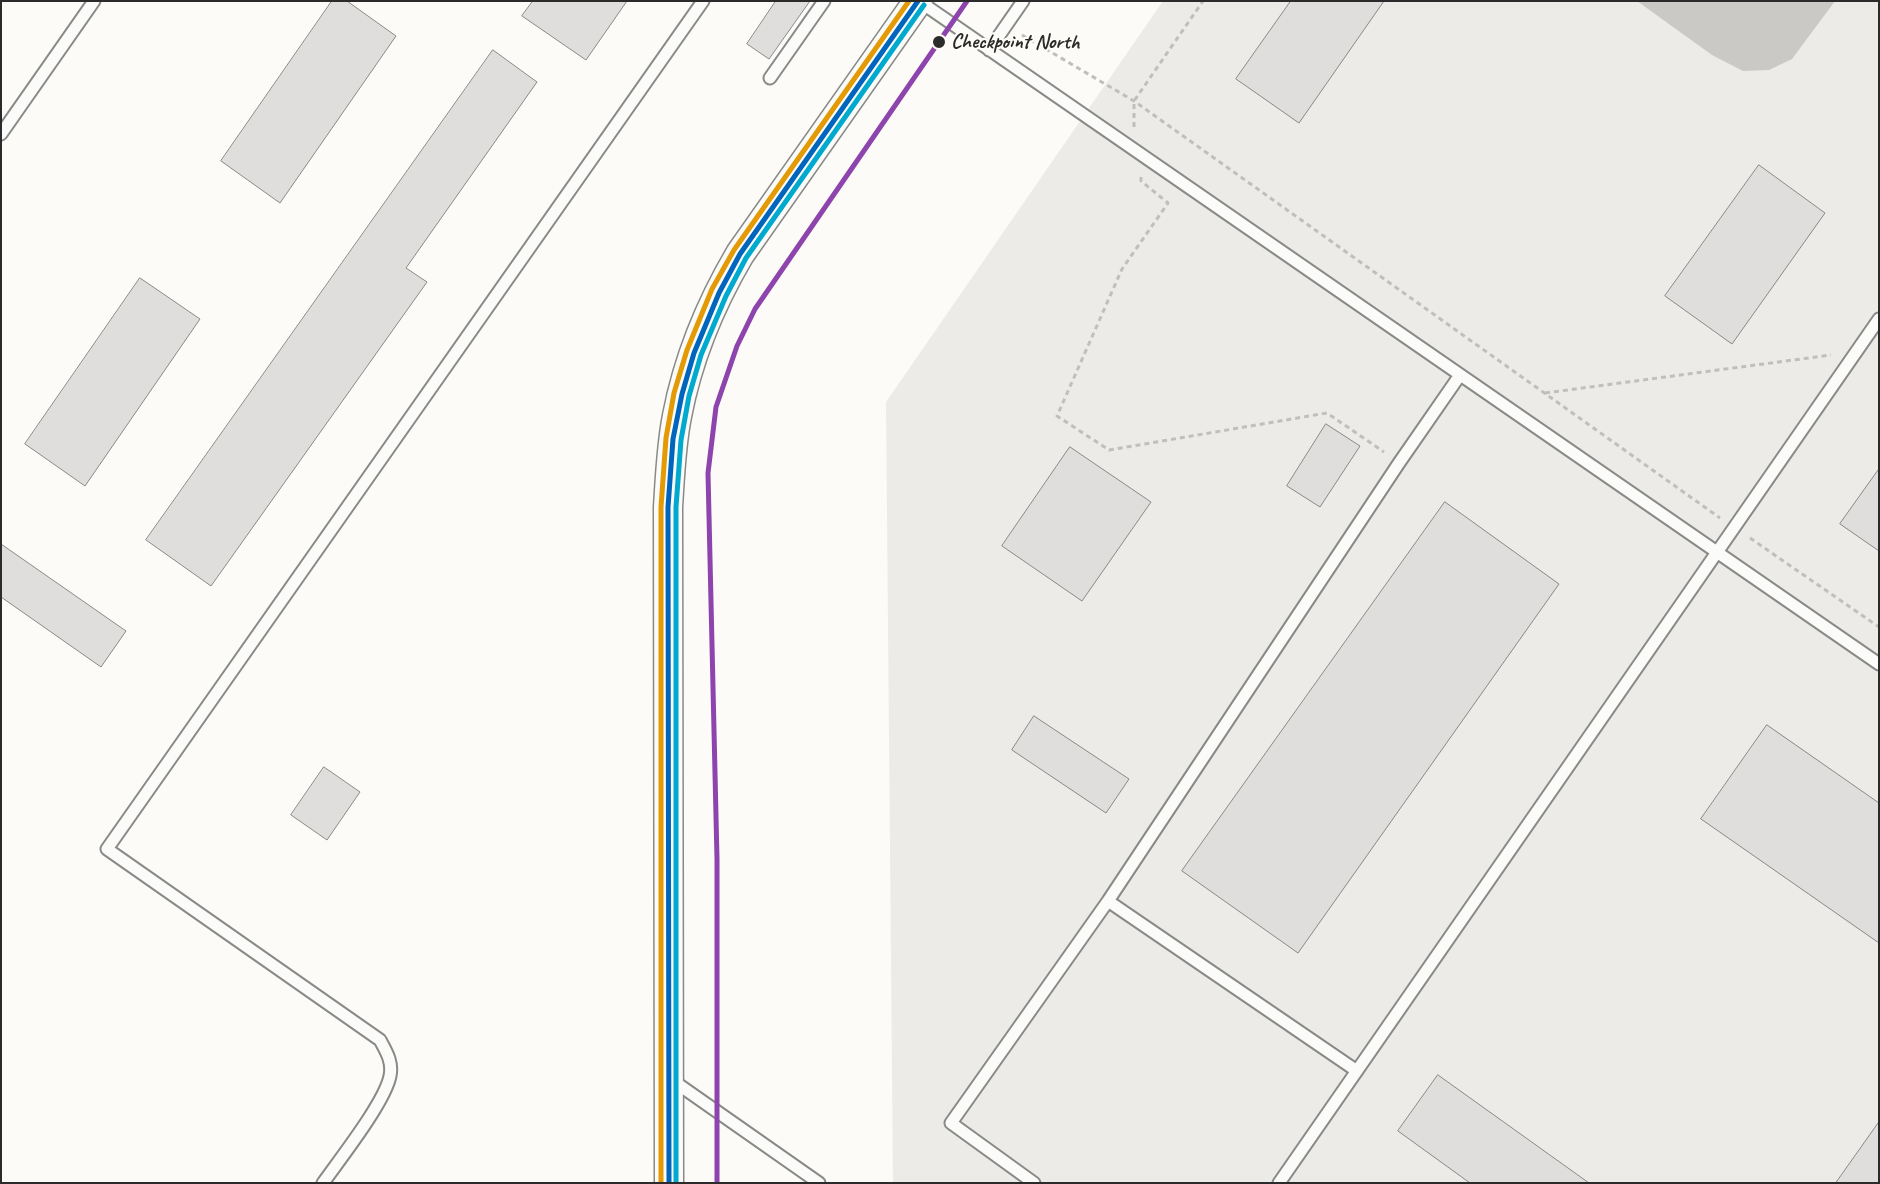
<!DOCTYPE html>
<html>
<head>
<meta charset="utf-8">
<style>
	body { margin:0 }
	#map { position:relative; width:1880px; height:1184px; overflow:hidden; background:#fcfbf8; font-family:Caveat,sans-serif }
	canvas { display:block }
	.frame { position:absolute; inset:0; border:2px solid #2b2b2b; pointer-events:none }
</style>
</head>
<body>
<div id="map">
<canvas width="1880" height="1184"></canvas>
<div class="frame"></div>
</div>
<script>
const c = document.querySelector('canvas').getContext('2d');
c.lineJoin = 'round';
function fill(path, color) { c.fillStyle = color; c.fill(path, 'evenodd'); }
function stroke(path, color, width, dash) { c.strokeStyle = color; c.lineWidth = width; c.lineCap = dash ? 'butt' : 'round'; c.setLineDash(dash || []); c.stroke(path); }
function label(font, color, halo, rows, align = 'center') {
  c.font = font + ' Caveat,sans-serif'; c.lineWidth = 4.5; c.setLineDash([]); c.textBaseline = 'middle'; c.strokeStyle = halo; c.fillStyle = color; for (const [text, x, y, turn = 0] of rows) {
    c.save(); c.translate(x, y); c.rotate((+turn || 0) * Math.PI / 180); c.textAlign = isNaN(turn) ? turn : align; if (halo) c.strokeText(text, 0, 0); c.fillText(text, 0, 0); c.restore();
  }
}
const built = new Path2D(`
	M1163,1H1879V1183H893L886,402Z`);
const water = new Path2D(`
	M1637,1H1835L1792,59L1769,70L1743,71L1712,55Z`);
const building = new Path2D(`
	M332,1H347L396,36L280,203L221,161Z
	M533,1H627L586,60L522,16Z
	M776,1H810L769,59L747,44Z
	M1291,1H1384L1299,123L1236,79Z
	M493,50L537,82L406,268L427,282L211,586L146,540Z
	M1759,165L1825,213L1732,344L1665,296Z
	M140,278L200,319L85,486L25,444Z
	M1326,424L1360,446L1320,507L1287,486Z
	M1070,447L1151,502L1082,601L1002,546Z
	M1879,469V551L1840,524Z
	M1445,502L1559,584L1298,953L1182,871Z
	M1,544L126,631L101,667L1,597Z
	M1034,716L1129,779L1106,813L1012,750Z
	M1767,725L1879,803V943L1701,819Z
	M324,767L360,792L327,840L291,815Z
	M1438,1075L1589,1183H1470L1398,1131Z
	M1879,1122V1183H1836Z`);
const path = new Path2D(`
	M1022,35L1134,101L1720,518
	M1134,127V101L1203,1
	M1141,177V181L1168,203L1122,269L1057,416L1109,450L1327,413L1384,452
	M1545,393L1831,355
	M1750,538L1879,627`);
const service = new Path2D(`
	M919,1L1879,664
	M989,50L1023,1
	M770,78L824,1
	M1,134L94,1
	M1108,901L1357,1071
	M672,1080L819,1183
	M323,1183C340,1159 385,1102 390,1076C393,1062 386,1051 380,1040L107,849L703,1
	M1034,1183L951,1123L1108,901L1399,463L1460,375
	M1279,1183L1879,319`);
const tertiary = new Path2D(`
	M669,1183L668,507C670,477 671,446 677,416C688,358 710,305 740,254L918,1`);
const bus1 = new Path2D(`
	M669,1183L668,507L673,439L682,394L694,353L719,293L740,254L918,1`);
const bus2 = new Path2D(`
	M676,1183V507L681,440L689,396L701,355L726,296L746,258L924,5`);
const bus3 = new Path2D(`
	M661,1183V507L666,438L674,393L687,350L712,289L734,250L909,1`);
const tram1 = new Path2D(`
	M717,1183V859L708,473L716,407L737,346L755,309L967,1`);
const markers = [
	[939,42,7,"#2b2b2b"]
];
const stopNames = [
	["Checkpoint North",951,42]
];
fill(built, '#ecebe7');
fill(water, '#cac9c6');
fill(building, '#dfdedc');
stroke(building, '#898987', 1);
stroke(service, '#898987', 15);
stroke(tertiary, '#898987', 31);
stroke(path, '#c0bfbc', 3, [5, 4]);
stroke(service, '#fbfbf9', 11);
stroke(tertiary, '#fbfbf9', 28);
stroke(bus1, '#0065bd', 5);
stroke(bus2, '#00a9ce', 5);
stroke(bus3, '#e39a04', 5);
stroke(tram1, '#8e44ad', 5);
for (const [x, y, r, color] of markers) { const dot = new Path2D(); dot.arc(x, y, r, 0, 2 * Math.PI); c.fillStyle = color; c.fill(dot); stroke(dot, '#fdfcf7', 2); }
label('bold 21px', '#2b2b2b', '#fdfcf7', stopNames, 'left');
</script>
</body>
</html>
